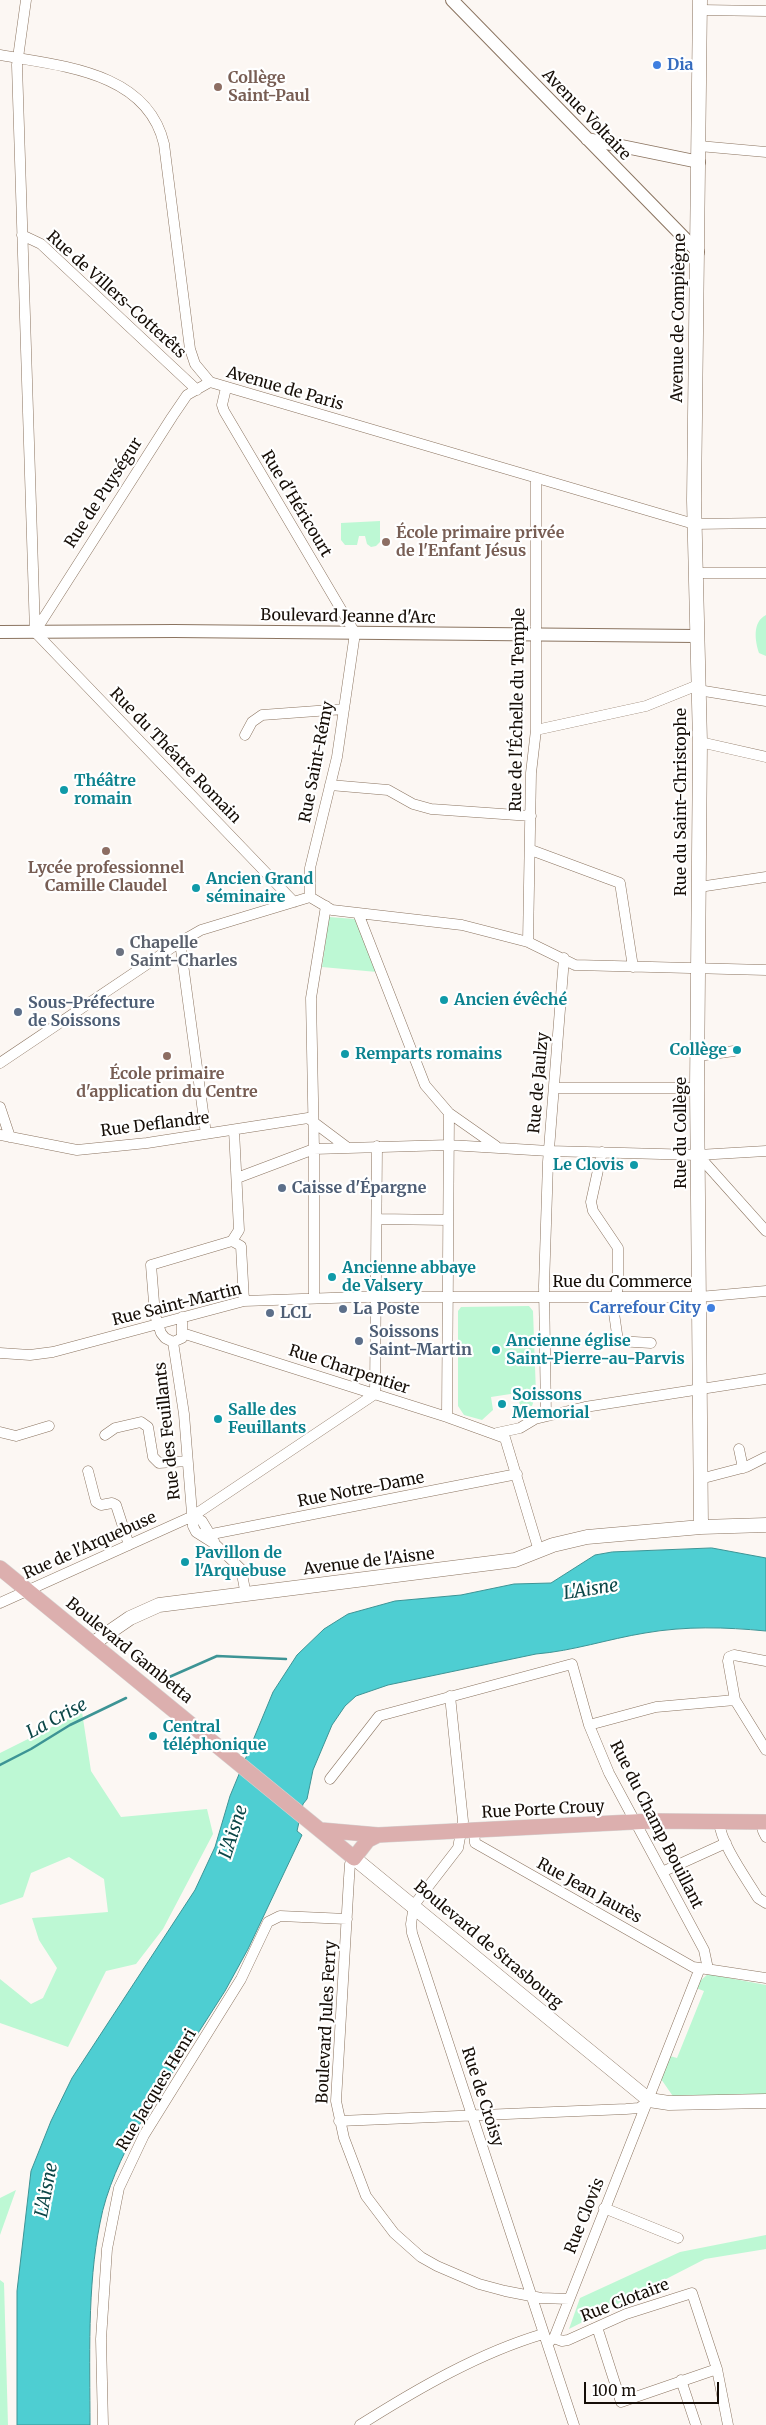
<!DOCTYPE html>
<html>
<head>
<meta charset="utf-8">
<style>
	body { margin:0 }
	#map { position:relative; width:766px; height:2425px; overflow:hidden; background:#fcf7f3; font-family:Merriweather,serif }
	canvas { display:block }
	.scale { position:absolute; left:584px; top:2382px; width:135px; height:22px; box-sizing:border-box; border:2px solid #150d06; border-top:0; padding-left:6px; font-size:15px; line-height:18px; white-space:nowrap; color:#150d06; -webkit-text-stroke:4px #fff; paint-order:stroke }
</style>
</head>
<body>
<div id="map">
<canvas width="766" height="2425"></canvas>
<div class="scale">100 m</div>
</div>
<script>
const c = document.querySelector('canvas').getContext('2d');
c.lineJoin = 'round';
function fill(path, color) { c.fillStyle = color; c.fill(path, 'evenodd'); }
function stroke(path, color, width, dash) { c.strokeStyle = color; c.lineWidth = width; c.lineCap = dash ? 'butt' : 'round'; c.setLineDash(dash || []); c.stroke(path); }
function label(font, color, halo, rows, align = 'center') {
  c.font = font + ' Merriweather,serif'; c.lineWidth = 4.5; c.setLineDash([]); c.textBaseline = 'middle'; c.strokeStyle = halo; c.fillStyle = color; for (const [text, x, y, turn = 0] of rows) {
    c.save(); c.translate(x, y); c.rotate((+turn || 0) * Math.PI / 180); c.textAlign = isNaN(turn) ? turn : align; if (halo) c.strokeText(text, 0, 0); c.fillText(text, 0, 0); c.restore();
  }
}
const green = new Path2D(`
	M380,521V542L376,546L371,547L367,544L365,536H359L357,545H345L341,540V523Z
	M766,615V656L759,653C755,641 752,622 766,615Z
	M329,917L355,919L377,972L322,967Z
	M529,1306L533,1311L536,1394L532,1406L520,1405L517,1393L491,1397L493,1410L482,1420L464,1415L458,1406V1311L461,1307Z
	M82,1712L91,1771L121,1817L207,1809L213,1834L163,1929L136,1964L106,1971L68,2047L0,2023V1979L31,2004L43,1998L57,1968L39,1940L32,1918L108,1912L104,1879L69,1857L31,1873L23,1897L0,1905V1753Z
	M708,1974L766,1985V2098L677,2102L661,2079L670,2056L677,2058L704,1991L696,1988L700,1981Z
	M16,2190L0,2235V2198Z
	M766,2235V2249L705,2259L569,2329L580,2298L680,2252Z
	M0,2280L4,2283L8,2425H0Z`);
const water = new Path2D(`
	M712,1548L766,1558V1631C725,1627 685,1626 645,1633C608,1639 573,1651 536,1654L388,1685L356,1696L345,1706L332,1725L313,1770L307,1799L303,1804L297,1831L302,1835L248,1949L225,1991L138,2127C122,2156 106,2190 100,2223C87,2287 90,2360 90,2425H17V2291L31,2171L51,2121L72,2078L195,1890L215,1847L230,1796L273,1692L297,1655L324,1629L348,1614L395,1601L461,1595L514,1584L551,1583L595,1555L612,1552Z`);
const stream = new Path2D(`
	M167,1678L217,1656L286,1659
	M0,1765L31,1749L70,1725L126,1698`);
const minor = new Path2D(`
	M26,0L17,65L35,632
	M700,10L766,11
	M0,55C60,66 147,71 164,144L190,349L195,364L210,382L694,524L766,523
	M699,146L766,152
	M22,235L41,244L197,390
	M226,388L222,405L224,411L355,633L337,757L310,868V897
	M695,573H766
	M36,630L172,417L187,395L210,382
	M35,632L294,902
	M698,690L766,701
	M536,730L646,706L698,685
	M245,735L252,722L262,715L344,709
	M700,742L766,757
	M330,785L388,790L413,804L431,809L531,816
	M531,850L620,883L633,967
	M699,887L766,877
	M358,913L425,1085L449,1113L496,1146
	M180,942L206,1134
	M528,942L531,773L536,730V478
	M698,1056L734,1051
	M0,1063L180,942L201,930L310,897L332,910L462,925L528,942L575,965L766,970
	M555,1088H697
	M0,1107L10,1137
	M0,1135L77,1150L147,1143L308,1118L348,1148
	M602,1152L591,1202L593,1211L618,1248V1287L613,1306L618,1341L651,1343
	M698,1155L766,1231
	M237,1178L314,1149L449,1145L549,1151L698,1155L766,1151
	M377,1219L448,1220
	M232,1241L239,1230L234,1130
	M232,1241L241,1246L244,1301
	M314,1298V1149L311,998L326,906
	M182,1317V1338L173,1342L165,1338L161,1333L155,1315L151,1265L232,1241
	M182,1333L447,1417L505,1438L539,1551
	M173,1342L184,1414L193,1526L196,1532L215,1544L241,1569L246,1595
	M0,1353L30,1355L53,1352L244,1301L360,1297H699L766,1291
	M375,1394L377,1146
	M546,1416L544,1286L548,1162L564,958
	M447,1417L449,1113
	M0,1432L16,1436L49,1426
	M497,1433L520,1428L535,1419L585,1407L766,1379
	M105,1435L115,1428L141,1422L148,1427L153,1457L159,1463L187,1461
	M739,1449L743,1468
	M88,1471L96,1502L101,1505L112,1503L116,1505L129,1545
	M700,1479L746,1467L766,1457
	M193,1516L202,1521L214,1541
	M212,1534L517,1474
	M0,1603L193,1516L375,1394
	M766,1661L734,1655L729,1657L728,1661L735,1700L766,1750
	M450,1696L463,1821L458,1848L414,1905L411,1924L412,1933L574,2425
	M589,1725L656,1707L735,1700
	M330,1779L379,1716L572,1664L589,1725L609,1773L704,1950L708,1969
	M719,1822C721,1844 746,1878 758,1898L766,1903
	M762,1822L763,1831L766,1837
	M474,1831L475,1843L693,1967L766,1978
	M354,1858L350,1864L349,1878L336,2101L344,2138L366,2196L394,2233L421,2257L437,2266L479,2284L505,2291L541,2298L569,2299
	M662,1872L726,1843
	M339,2121L626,2109L639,2108L649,2101
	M604,2208L678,2238
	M597,2327L621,2402L717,2369
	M554,2338L562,2341L568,2340L626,2314L692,2293L717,2369L728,2425
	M548,2343L554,2338L700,1968
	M681,2380L696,2425
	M103,2425L101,2339L107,2249L119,2188L144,2135L241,1979L268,1922L280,1916L347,1919
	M360,2425C417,2389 479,2353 543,2334`);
const tertiary = new Path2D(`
	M452,0L698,252
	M587,139L699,162
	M0,632L174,631L696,636`);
const secondary = new Path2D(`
	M700,0L694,500L700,742L697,1088L701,1527
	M92,1644L130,1618L159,1605L515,1560L553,1545L587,1537L701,1527L766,1525
	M354,1858L649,2100L669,2103L766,2101`);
const primary = new Path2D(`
	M0,1568L354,1858L368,1840L378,1835
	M321,1830L378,1835L652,1821L766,1822`);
const markers = [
	[657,65,5,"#3f7fe0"],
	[218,87,5,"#8d6e63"],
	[386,542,5,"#8d6e63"],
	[64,790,5,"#0f9aa8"],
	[106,851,5,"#8d6e63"],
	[196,888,5,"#0f9aa8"],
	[120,952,5,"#6b7280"],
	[444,1000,5,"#0f9aa8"],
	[18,1012,5,"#5c6f8a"],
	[737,1050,5,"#0f9aa8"],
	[345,1054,5,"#0f9aa8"],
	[167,1056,5,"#8d6e63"],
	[634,1165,5,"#0f9aa8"],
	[282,1188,5,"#5c6f8a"],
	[332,1277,5,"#0f9aa8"],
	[711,1308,5,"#3f7fe0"],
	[343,1309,5,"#5c6f8a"],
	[270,1313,5,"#5c6f8a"],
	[359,1341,5,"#5c6f8a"],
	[496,1350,5,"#0f9aa8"],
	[502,1404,5,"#0f9aa8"],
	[218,1419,5,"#0f9aa8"],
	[185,1562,5,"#0f9aa8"],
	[153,1736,5,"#0f9aa8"]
];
const shopNames = [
	["Dia",667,65],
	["Carrefour City",701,1308,"right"]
];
const educationNames = [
	["Collège",228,78],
	["Saint-Paul",228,96],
	["École primaire privée",396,533],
	["de l'Enfant Jésus",396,551],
	["Lycée professionnel",106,868,"center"],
	["Camille Claudel",106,886,"center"],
	["École primaire",167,1074,"center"],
	["d'application du Centre",167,1092,"center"]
];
const streetNames = [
	["Avenue Voltaire",586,115,46],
	["Rue de Villers-Cotterêts",116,295,42],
	["Avenue de Compiègne",679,318,-89],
	["Avenue de Paris",285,389,16],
	["Rue de Puységur",104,493,-57],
	["Rue d'Héricourt",296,504,59],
	["Boulevard Jeanne d'Arc",348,617,1],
	["Rue de l'Échelle du Temple",518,710,-89],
	["Rue du Théatre Romain",175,756,46],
	["Rue Saint-Rémy",317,762,-79],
	["Rue du Saint-Christophe",681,802,-90],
	["Rue de Jaulzy",539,1083,-85],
	["Rue Deflandre",155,1125,-7],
	["Rue du Collège",681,1133,-90],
	["Rue du Commerce",622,1282],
	["Rue Saint-Martin",177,1305,-14],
	["Rue Charpentier",349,1370,18],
	["Rue des Feuillants",168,1431,-96],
	["Rue Notre-Dame",361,1490,-11],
	["Rue de l'Arquebuse",90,1546,-24],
	["Avenue de l'Aisne",369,1562,-7],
	["Boulevard Gambetta",129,1651,39],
	["Rue Porte Crouy",543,1810,-3],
	["Rue du Champ Bouillant",656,1825,63],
	["Rue Jean Jaurès",589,1891,29],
	["Boulevard de Strasbourg",488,1945,40],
	["Boulevard Jules Ferry",327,2022,-87],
	["Rue Jacques Henri",157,2090,-59],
	["Rue de Croisy",482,2097,72],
	["Rue Clovis",585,2216,-68],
	["Rue Clotaire",625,2301,-21]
];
const cultureNames = [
	["Théâtre",74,781],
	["romain",74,799],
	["Ancien Grand",206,879],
	["séminaire",206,897],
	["Ancien évêché",454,1000],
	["Collège",727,1050,"right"],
	["Remparts romains",355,1054],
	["Le Clovis",624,1165,"right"],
	["Ancienne abbaye",342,1268],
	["de Valsery",342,1286],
	["Ancienne église",506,1341],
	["Saint-Pierre-au-Parvis",506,1359],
	["Soissons",512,1395],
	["Memorial",512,1413],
	["Salle des",228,1410],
	["Feuillants",228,1428],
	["Pavillon de",195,1553],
	["l'Arquebuse",195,1571],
	["Central",163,1727],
	["téléphonique",163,1745]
];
const worshipNames = [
	["Chapelle",130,943],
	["Saint-Charles",130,961]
];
const serviceNames = [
	["Sous-Préfecture",28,1003],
	["de Soissons",28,1021],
	["Caisse d'Épargne",292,1188],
	["La Poste",353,1309],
	["LCL",280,1313],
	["Soissons",369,1332],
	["Saint-Martin",369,1350]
];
const waterNames = [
	["L'Aisne",591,1590,-9],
	["La Crise",57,1719,-28],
	["L'Aisne",234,1832,-72],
	["L'Aisne",47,2190,-79]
];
fill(green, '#bdf8d4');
fill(water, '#4eced2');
stroke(water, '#3d9495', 1);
stroke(stream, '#3d9495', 2.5);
stroke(minor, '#8b7460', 11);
stroke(tertiary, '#8b7460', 14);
stroke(secondary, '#8b7460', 15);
stroke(primary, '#d5d3d2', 16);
stroke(minor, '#fff', 10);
stroke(tertiary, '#fff', 12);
stroke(secondary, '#fff', 14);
stroke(primary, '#dcafae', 15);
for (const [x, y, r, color] of markers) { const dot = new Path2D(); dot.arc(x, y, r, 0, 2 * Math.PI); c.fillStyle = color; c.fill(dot); stroke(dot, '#fff', 2); }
label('bold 16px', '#366cbe', '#fff', shopNames, 'left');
label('bold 16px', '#785e54', '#fff', educationNames, 'left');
label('16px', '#150d06', '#fff', streetNames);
label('bold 16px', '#0d838f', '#fff', cultureNames, 'left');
label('bold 16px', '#5b616d', '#fff', worshipNames, 'left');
label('bold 16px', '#4e5e75', '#fff', serviceNames, 'left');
label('italic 18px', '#0b4647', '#fff', waterNames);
</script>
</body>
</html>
